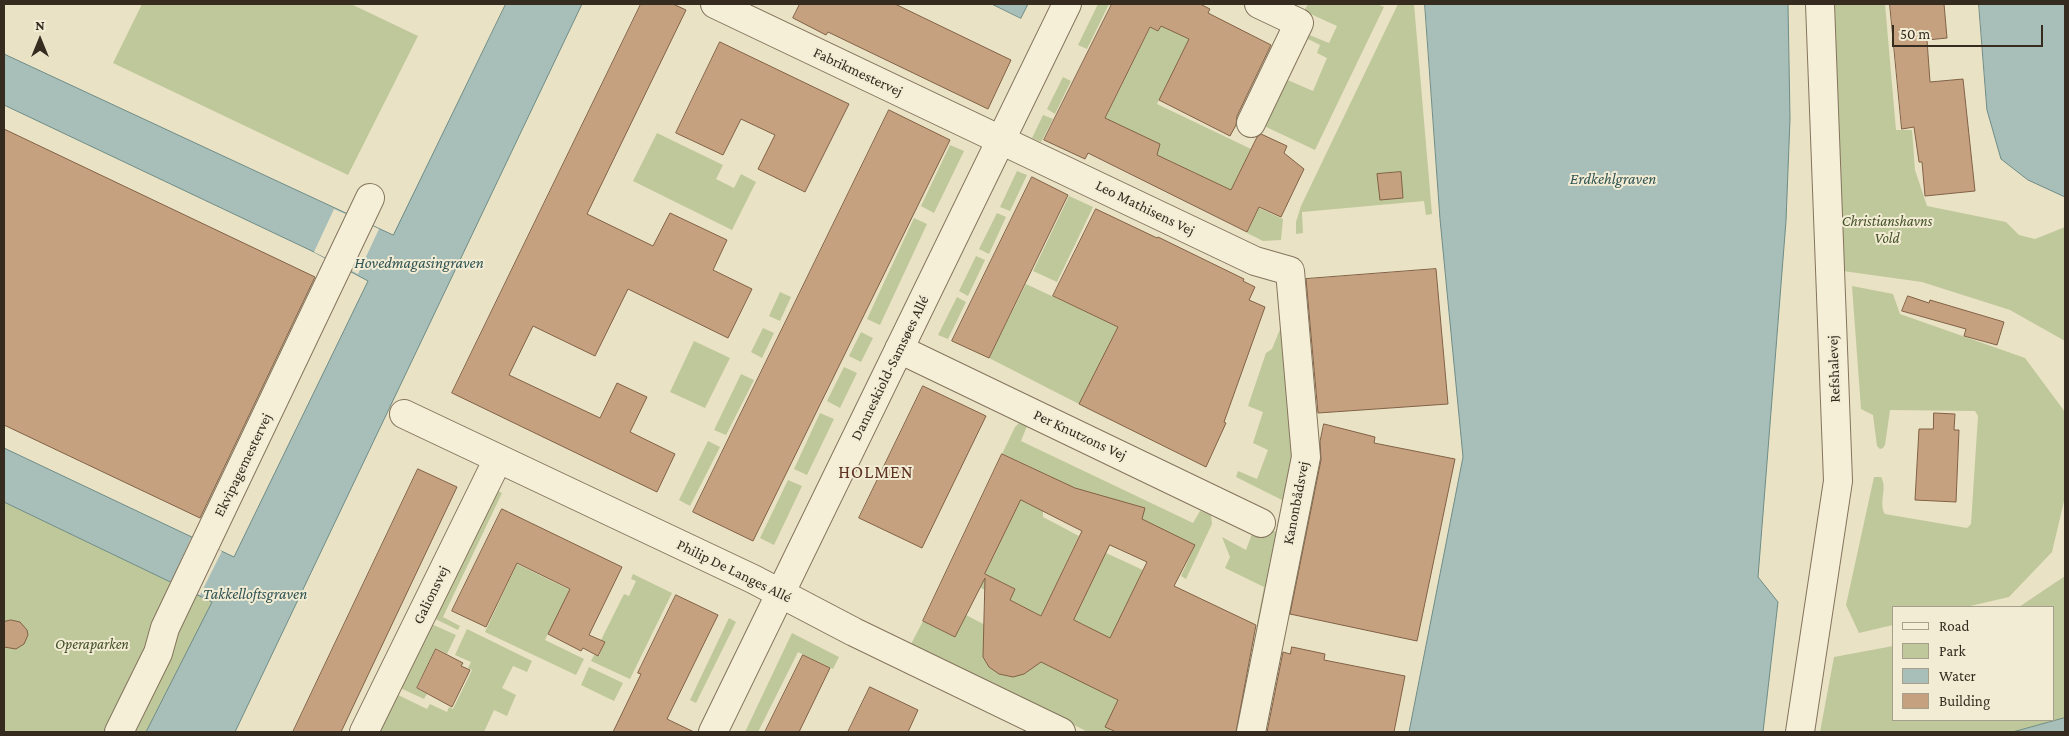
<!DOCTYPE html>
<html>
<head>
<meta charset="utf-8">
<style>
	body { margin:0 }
	#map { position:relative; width:2069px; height:736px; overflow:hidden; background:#eae2c5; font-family:"Crimson Pro",serif }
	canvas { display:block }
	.frame { position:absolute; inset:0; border:5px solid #352b1f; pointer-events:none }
	.legend { position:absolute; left:1892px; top:606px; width:162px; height:115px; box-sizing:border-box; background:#f2ecd4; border:1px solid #a69f8c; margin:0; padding:6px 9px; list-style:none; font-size:15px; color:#352b1f }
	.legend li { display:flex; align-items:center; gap:10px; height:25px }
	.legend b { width:25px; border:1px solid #a69f8c }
	.north { position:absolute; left:15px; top:15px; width:50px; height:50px; -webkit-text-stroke:4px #f2ecd4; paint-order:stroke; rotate:0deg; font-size:14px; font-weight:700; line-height:20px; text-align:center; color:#352b1f }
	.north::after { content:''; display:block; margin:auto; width:18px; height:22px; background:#352b1f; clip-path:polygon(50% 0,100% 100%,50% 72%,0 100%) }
	.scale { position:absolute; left:1892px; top:25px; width:151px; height:22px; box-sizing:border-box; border:2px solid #352b1f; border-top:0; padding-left:6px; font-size:15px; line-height:18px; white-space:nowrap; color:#352b1f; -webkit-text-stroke:4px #f2ecd4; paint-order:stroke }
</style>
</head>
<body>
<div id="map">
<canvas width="2069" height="736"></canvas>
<div class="frame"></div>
<ul class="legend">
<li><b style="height:6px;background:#f6efd8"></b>Road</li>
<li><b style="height:14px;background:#bfc89a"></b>Park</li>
<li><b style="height:14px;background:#a7beb9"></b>Water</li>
<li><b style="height:14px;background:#c5a17f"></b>Building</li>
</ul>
<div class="north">N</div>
<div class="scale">50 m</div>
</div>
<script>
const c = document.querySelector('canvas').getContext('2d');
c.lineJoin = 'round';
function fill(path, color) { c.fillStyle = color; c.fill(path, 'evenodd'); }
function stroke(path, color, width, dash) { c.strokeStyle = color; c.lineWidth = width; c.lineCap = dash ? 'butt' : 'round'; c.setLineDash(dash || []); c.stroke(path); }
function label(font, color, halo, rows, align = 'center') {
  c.font = font + ' "Crimson Pro",serif'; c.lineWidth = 4; c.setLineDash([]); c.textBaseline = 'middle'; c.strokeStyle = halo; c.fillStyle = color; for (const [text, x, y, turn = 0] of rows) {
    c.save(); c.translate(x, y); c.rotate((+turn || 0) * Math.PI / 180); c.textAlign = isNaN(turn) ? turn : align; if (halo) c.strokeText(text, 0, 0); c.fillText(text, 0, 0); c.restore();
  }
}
const green = new Path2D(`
	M142,4H351L418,36L348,175L113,63Z
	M1098,4H1109L1087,49L1078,45Z
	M1308,4H1377L1384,7L1315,150L1262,125L1283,78L1313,91L1327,58L1317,53L1320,45L1306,38L1307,34L1329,43L1337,26L1304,11Z
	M1398,4H1414L1432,214L1426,215L1424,201L1302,212L1303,233L1296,234V222L1301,206Z
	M1833,4H1885L1896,130H1912L1915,170L1927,206L2006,222L2019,235L2035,239L2065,227V341L2010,310L1922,282L1843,271Z
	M1153,22L1155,23L1153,29L1158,31L1161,26L1189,39L1157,104L1251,149L1231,190L1157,155L1160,144L1102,125Z
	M1063,77L1071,81L1055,114L1047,109Z
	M1043,115L1053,119L1041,142L1032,138Z
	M657,133L723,165L716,179L734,188L741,174L756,182L732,230L633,181Z
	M950,145L964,151L934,213L921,206Z
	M1017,171L1027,175L1010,211L1000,207Z
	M1069,196L1093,207L1057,282L1033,271Z
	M1259,208L1283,219L1281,240L1263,241L1247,233Z
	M997,213L1006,217L989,254L979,249Z
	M914,218L927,224L880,325L867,319Z
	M976,256L985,260L968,296L959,291Z
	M1026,284L1118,327L1079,404L989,358Z
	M1852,286L1893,294L1900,314L2025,358L2065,412V497L2052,552L2009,597L1966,607H1893V625L1859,633L1846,605L1874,477H1881C1888,488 1878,503 1885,514L1967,528L1971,524L1978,416L1975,411L1890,410L1885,445L1883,448L1880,449L1877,446L1873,415L1861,409Z
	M780,292L791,297L780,321L769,316Z
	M957,297L966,302L948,339L938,335Z
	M1283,322L1298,454L1288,503L1236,477L1238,471L1257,479L1268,450L1253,443L1263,412L1248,406L1266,353L1272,349Z
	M763,328L774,333L762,358L751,352Z
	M861,332L873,338L861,362L849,356Z
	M694,341L730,358L705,408L670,392Z
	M844,367L857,373L840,408L827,401Z
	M741,374L754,380L726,435L714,430Z
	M820,413L834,419L807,475L794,469Z
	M1019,423L1027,426L1021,441L1193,523L1200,511L1211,515L1212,524L1186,579L1181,576L1195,545L1130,554L1145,508L1108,498L1088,495L1002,454L1015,427Z
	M708,441L720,447L690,506L679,500Z
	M788,480L802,486L774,545L760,538Z
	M494,489L502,493L443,617L460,626L458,630L427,615Z
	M1021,500L1043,511V517L1079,536L1041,616L1010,600L1015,589L1001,582L995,595L979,587Z
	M4,502L213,602L146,732H4Z
	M1265,527L1281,534L1263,626L1257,623L1264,587L1225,568L1230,557L1222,537L1246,550L1252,534L1260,537Z
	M1106,553L1143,570L1106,647L1086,637L1090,628L1081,623L1076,632L1070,629Z
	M517,564L570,590L545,640L584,659L576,675L485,632Z
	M633,574L672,593L630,679L591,661L594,655L599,656L605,642L601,640L624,594L629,596L636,581L631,579Z
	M2065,576V718L2013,732H1820L1834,657L1893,646V720H2053V607H2019Z
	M966,615L991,628L983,657C990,671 998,674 1013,677L1040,660L1119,700L1110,732H1088L911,644L923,621L955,637Z
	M729,618L736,622L696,703L690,700Z
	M427,622L456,635L447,654L436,648L416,688L427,694L424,699L396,686Z
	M467,629L532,661L527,672L513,666L502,688L516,695L507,716L494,710L484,732H373L392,692L427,709L430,704L447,712L449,707L453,709L472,670L468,668L471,662L455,655Z
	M792,633L839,657L833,669L798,652L758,732H745Z
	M589,667L623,683L614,701L581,685Z`);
const water = new Path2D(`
	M506,4H582L235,732H146L212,602L4,502V448L234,557L368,281L314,252L4,105V54L393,235Z
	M992,4H1028L1021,18Z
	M1425,4H1788L1790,119L1786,221L1758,577L1778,602L1763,732H1409L1463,457L1440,219Z
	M1979,4H2065V197L2028,180L2001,159L1987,110Z
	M2065,718V732H2013Z`);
const pier = new Path2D(`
	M334,209L379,229L358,274L314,252Z
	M191,538L222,551L200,595L171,583Z`);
const building = new Path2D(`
	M641,4H673L686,10L587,214L653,246L670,213L727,240L713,270L752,289L728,338L628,289L595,356L533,326L509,375L600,418L617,383L647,397L630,432L675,454L657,492L452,393Z
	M800,4H895L1011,60L988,109L828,32L826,35L793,18Z
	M1112,4H1200L1210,9L1208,13L1271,45L1237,116L1236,125L1230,136L1159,100L1189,39L1161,26L1158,31L1150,27L1105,118L1160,144L1157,155L1231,190L1257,137L1261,134L1287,146L1284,153L1304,169L1281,217L1259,207L1247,232L1088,153L1085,159L1044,140Z
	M1890,4H1944L1947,38L1927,40L1930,82L1963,79L1975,191L1925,196L1922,162H1919L1914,127L1902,129Z
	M720,42L849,104L805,192L758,169L775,135L741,119L723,155L676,133Z
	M889,110L950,140L753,541L693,512Z
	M4,129L315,277L200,518L4,425Z
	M1401,172L1403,198L1380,200L1377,174Z
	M1032,177L1068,195L989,358L952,341Z
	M1096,209L1157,238L1158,237L1244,279L1243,281L1255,287L1249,300L1265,307L1224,422L1226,423L1206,467L1079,404L1118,327L1053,296Z
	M1436,269L1448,404L1318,413L1306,279Z
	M1908,296L1929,303L1930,300L2004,322L1997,345L1964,336L1966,329L1902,311Z
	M923,386L986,416L922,548L859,518Z
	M1934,413L1955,414L1954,430H1959L1956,502L1915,500L1919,429H1933Z
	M1324,424L1375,437L1374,443L1455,459L1417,641L1290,614L1321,460L1320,442Z
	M1002,454L1075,488L1145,508L1142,519L1195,545L1174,586L1256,625L1236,732H1116L1105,727L1118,700L1041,662L1024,674L1013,677L999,674L989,667L983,657L985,578L955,637L923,621ZM1021,500L1082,531L1041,616L1010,600L1015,589L985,574ZM1110,545L1147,562L1110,638L1074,620Z
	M418,469L457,487L341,732H293Z
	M502,509L622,567L589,635L605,642L598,656L583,648L581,651L548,634L570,589L517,563L486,627L452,611Z
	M676,595L718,615L667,719L694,732H613L641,674L638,673Z
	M11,620L20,622L27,630L28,635L24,644L16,649L4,647V622Z
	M1292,647L1325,654L1324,660L1405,676L1394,732H1267L1283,652L1290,654Z
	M436,649L463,663L461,666L470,670L452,707L417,688Z
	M803,655L830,668L799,732H765Z
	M870,687L918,710L908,732H848Z`);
const minor = new Path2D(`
	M715,4L1255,261L1290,271L1306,457L1251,732
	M1251,123L1299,23L1259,4
	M899,349L1261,523
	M404,414L753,579L854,632L1061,732
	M119,732L158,653L165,628L370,198
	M364,732L498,459
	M713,732L1067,4
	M1800,732L1838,481L1820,4`);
const streetNames = [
	["Fabrikmestervej",858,72,25],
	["Leo Mathisens Vej",1145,208,26],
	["Danneskiold-Samsøes Allé",890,368,-64],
	["Refshalevej",1834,369,-92],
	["Per Knutzons Vej",1080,435,25],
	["Ekvipagemestervej",243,465,-64],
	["Kanonbådsvej",1296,503,-79],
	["Philip De Langes Allé",734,571,26],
	["Galionsvej",431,595,-64]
];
const parkNames = [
	["Christianshavns",1887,221],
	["Vold",1887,238],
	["Operaparken",92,644]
];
const waterNames = [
	["Erdkehlgraven",1613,179],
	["Hovedmagasingraven",419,263],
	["Takkelloftsgraven",255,594]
];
const quarterNames = [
	["HOLMEN",876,472]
];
fill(green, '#bfc89a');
fill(water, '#a7beb9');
stroke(water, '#6e8c86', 1);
fill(pier, '#eae2c5');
fill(building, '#c5a17f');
stroke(building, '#816145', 1);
stroke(minor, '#84745d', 30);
stroke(minor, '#f6efd8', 28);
label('15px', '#352b1f', '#f2ecd4', streetNames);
label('italic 15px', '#435028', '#f2ecd4', parkNames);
label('italic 16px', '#305454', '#f2ecd4', waterNames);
c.letterSpacing = '1px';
label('18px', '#5e3323', '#f2ecd4', quarterNames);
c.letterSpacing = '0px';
</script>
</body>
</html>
